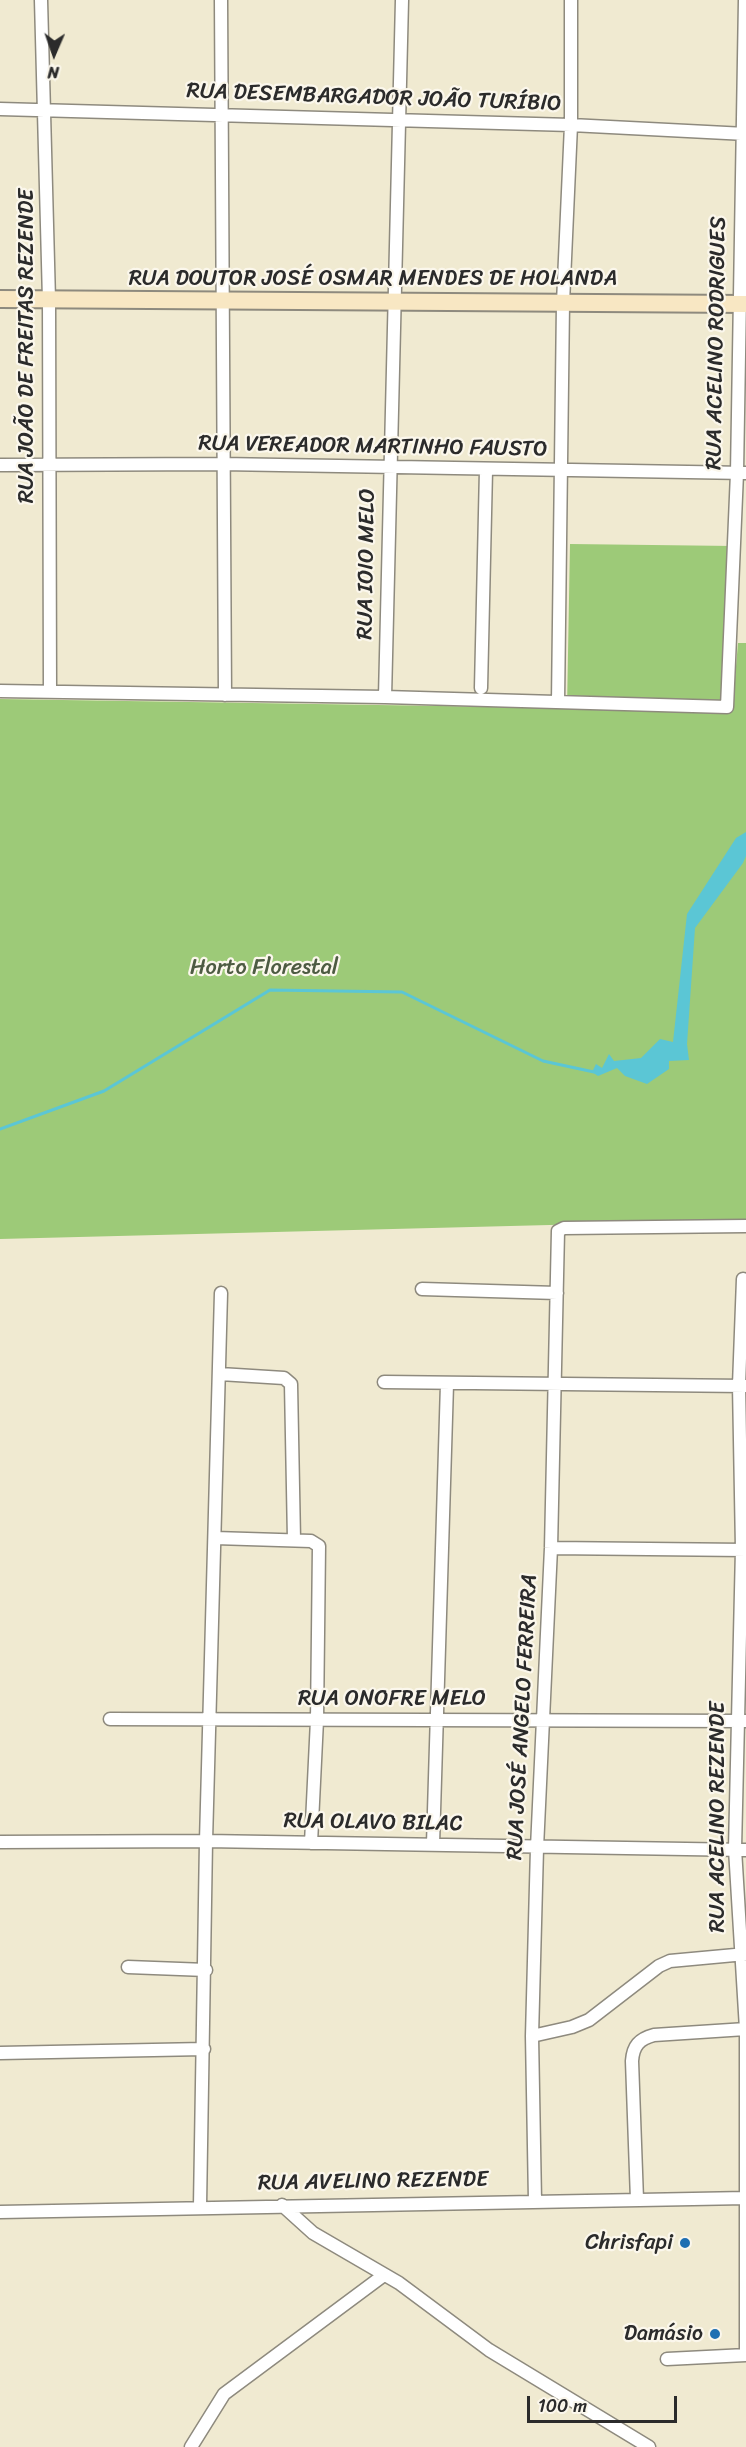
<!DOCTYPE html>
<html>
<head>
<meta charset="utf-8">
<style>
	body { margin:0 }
	#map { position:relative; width:746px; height:2447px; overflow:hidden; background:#f0ead1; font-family:Sriracha,sans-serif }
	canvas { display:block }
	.north { position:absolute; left:24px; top:24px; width:60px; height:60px; -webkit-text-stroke:4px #fbf7ec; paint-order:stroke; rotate:182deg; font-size:16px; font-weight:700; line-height:24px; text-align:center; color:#2b2b2b }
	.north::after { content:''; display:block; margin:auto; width:21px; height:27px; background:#2b2b2b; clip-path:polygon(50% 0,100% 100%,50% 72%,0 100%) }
	.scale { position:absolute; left:527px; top:2396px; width:150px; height:27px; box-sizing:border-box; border:3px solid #2b2b2b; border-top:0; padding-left:8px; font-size:18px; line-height:21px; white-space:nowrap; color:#2b2b2b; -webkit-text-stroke:4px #fbf7ec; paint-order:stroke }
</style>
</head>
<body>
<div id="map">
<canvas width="746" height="2447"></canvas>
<div class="north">N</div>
<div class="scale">100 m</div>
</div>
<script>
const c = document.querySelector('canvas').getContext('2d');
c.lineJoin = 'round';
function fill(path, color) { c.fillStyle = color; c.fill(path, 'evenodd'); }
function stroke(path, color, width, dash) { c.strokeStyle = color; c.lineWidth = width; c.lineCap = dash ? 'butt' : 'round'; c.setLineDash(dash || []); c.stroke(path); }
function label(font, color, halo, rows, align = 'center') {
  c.font = font + ' Sriracha,sans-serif'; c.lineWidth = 4.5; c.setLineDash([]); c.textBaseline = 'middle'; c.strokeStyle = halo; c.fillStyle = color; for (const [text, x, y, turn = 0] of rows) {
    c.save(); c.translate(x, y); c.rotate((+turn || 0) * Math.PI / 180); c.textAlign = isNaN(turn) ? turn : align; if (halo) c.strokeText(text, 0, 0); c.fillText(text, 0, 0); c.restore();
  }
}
const green = new Path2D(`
	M570,544L734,546L724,712H732L738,643H746V1220L0,1239V699L567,708Z`);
const water = new Path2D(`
	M746,832V856L743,863L695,928L687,1044L689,1060L669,1061V1069L647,1084L625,1076L617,1068L598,1076L592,1072L596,1064L602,1068L609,1054L614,1061L641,1058L660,1039L673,1042L687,914L736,838Z`);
const stream = new Path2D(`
	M0,1129L104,1091L270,990L402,992L543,1061L594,1072`);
const street = new Path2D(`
	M41,0L49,300L50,692
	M221,0L225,695
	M0,109L571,125L746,134
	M0,465L222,464L746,473
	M481,688L486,470
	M0,691L385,697L727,707L737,473L745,0
	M385,697L402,0
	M558,702L563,303L571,125V0
	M743,1279L739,1385L742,1549L735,1849L746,2029V2355
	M422,1289L557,1293
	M220,1374L284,1378L291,1384L294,1540
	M384,1382L745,1386
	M215,1538L311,1541L319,1546L317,1720L311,1843
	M551,1548L746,1550
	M110,1719L745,1721
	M0,1842L206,1841L746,1850
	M433,1844L447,1384
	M128,1967L206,1970
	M532,2036L572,2027L589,2020L659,1966L670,1961L746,1954
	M0,2053L204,2049
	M637,2200L632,2061C633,2046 639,2039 654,2035L746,2029
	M535,2201L532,2036L537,1848L551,1548L558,1231L564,1228L746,1226
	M282,2205L313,2233L399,2283L489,2350L649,2447
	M200,2206L206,1841L221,1293
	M0,2212L746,2198
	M667,2359L746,2355
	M191,2447L224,2394L384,2275`);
const secondary = new Path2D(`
	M0,299L746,304`);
const markers = [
	[685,2243,6,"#1f6fb2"],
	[715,2334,6,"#1f6fb2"]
];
const streetNames = [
	["RUA DESEMBARGADOR JOÃO TURÍBIO",374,98,2],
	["RUA DOUTOR JOSÉ OSMAR MENDES DE HOLANDA",373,279],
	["RUA ACELINO RODRIGUES",717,343,-89],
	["RUA JOÃO DE FREITAS REZENDE",27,346,-90],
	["RUA VEREADOR MARTINHO FAUSTO",373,447,1],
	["RUA IOIO MELO",367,564,-89],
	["RUA ONOFRE MELO",392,1699],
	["RUA JOSÉ ANGELO FERREIRA",523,1717,-87],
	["RUA ACELINO REZENDE",718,1817,-90],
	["RUA OLAVO BILAC",373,1823,1],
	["RUA AVELINO REZENDE",373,2182,-1]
];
const parkNames = [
	["Horto Florestal",264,968]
];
const poiNames = [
	["Chrisfapi",673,2243],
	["Damásio",703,2334]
];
fill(green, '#9dca78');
fill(water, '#5bc6d5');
stroke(stream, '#5bc6d5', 3);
stroke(street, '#8e8a7e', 15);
stroke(secondary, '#8e8a7e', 20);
stroke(street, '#fff', 12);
stroke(secondary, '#f8e7c3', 16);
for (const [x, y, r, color] of markers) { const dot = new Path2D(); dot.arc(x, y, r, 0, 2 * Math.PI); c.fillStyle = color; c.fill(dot); stroke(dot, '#fbf7ec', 2); }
label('22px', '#2b2b2b', '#fbf7ec', streetNames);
label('22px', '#4d5b42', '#fbf7ec', parkNames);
label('22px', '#2b2b2b', '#fbf7ec', poiNames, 'right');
</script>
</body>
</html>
